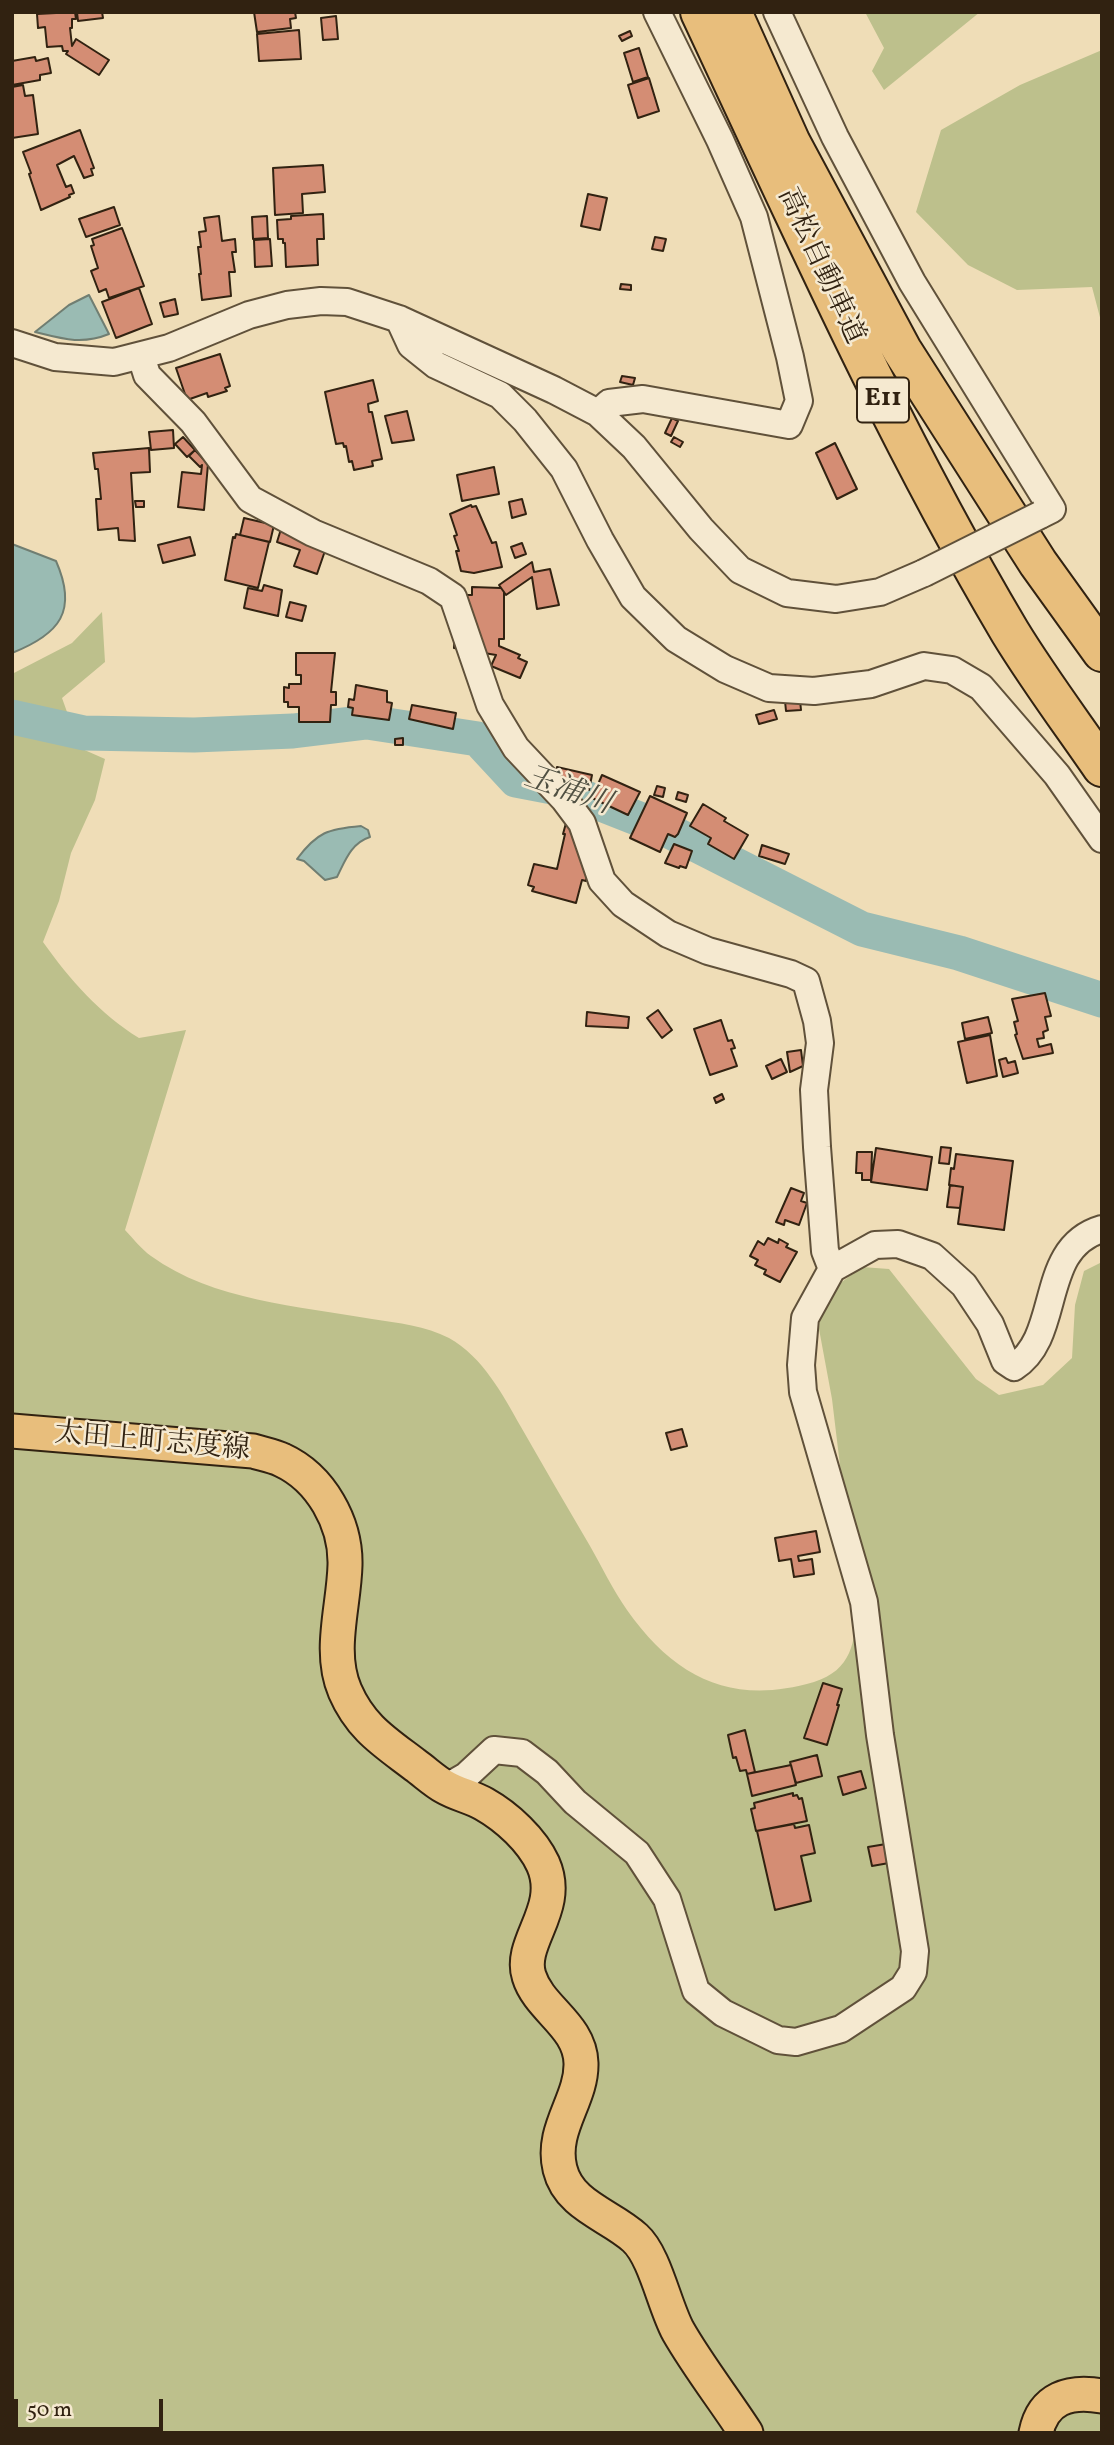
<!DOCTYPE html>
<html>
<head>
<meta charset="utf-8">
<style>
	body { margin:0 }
	#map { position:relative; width:1114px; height:2445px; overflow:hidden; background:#efddb7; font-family:Vollkorn,serif }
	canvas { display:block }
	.frame { position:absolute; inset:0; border:14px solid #312211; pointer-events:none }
	.scale { position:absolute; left:14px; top:2399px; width:149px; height:32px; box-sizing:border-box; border:4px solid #312211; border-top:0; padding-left:9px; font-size:21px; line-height:24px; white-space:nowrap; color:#312211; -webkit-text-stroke:5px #f5e9d0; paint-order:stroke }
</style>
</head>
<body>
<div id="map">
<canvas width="1114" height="2445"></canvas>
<div class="frame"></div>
<div class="scale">50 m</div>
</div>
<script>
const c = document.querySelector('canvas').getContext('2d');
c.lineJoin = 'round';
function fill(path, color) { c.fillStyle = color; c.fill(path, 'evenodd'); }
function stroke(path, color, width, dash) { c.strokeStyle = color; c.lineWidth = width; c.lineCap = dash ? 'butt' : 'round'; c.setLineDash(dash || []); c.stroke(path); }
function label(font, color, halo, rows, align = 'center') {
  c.font = font + ' Vollkorn,"Noto Serif JP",serif'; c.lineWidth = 5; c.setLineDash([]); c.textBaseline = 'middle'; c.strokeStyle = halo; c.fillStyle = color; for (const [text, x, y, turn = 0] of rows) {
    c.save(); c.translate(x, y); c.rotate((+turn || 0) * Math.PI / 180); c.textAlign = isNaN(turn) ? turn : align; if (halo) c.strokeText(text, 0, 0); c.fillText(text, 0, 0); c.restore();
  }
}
const green = new Path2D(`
	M865,12H980L884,90L872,71L884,48Z
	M1102,50V325L1092,287L1017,290L968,265L916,212L941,130L1020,85Z
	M102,612L105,662L62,698L80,748L105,759L95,800L71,853L59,901L43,942C70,980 100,1014 139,1038L186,1030L125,1230C133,1238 141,1249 151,1256C213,1301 299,1306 372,1319C398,1323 426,1326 449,1338C483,1357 503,1395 521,1427C544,1467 567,1507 590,1546C602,1567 613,1590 627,1610C675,1678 732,1706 814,1682C852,1670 855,1642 857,1607L832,1399L819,1329L821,1310L839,1284L862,1267L889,1269L976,1379L999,1395L1043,1385L1072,1358L1075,1305L1084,1271L1102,1262V2433H12V674L72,643Z`);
const water = new Path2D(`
	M89,295L109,334C82,345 63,339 35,332L69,305Z
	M12,544L56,561C78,611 60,634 12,653Z
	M361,826L368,830L370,837C351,843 345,861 337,877L325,880L304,861L297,859C317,832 328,829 361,826Z`);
const river = new Path2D(`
	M12,717L84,733L194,735L293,731L367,722L478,739L516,780L563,789L667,830L862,929L959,953L1102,1000`);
const building = new Path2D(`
	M75,12L76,19H72V28H70L72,46L76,39L109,60L99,75L66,54L68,51H63L62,46L47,47L45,27L38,28L37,14Z
	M77,12H102L103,18L78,21Z
	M254,12H295L296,18L290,19L291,28L257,32Z
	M336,16L338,39L323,40L321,18Z
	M299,30L301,59L259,61L257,34Z
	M630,31L632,36L622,41L619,36Z
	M639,48L648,77L633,82L624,53Z
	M35,57L36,61L48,58L51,73L40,75V80L12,85V61Z
	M649,78L659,111L638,118L628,85Z
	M23,85L25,96L33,95L38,134L12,138V87Z
	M80,130L94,168L91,169L93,175L84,178L74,156L57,165L66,187L71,185L74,193L69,195L70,197L41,210L29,174L31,173L23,152Z
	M323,165L325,192L302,194L303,213L275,215L273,168Z
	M588,194L607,198L600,230L581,226Z
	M114,207L120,225L86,237L79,219Z
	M323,214L324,239H317L318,265L286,267L285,243H283V239H278L277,220L291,219V216Z
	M219,216L222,241L235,239L236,252H232L235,272H229L231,296L202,300L199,274H201L198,247H201L199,232L206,231L204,218Z
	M267,216L268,238L253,239L252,217Z
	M122,228L144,286L109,298L106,289L99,292L91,271L98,268L91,246L94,245L92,239Z
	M655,237L666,239L663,251L652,249Z
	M270,239L272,266L255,267L254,240Z
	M621,284L631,285V290L620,289Z
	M139,288L152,324L116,338L102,302Z
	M175,299L178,314L164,317L160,303Z
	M220,354L230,386L225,388L227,391L208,397L207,393L187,400L176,368Z
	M622,376L635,378L633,385L620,382Z
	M373,380L378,401L368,404L369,412H372L382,459L372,461L373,466L354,470L352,461L349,462L346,446L344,447L343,443L336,444L325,392Z
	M407,411L414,440L392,443L385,416Z
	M672,418L678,421L671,436L665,433Z
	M173,430L174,448L151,450L149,432Z
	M183,437L195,450L187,457L175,444Z
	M674,437L683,442L680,447L671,442Z
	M835,443L857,489L837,499L816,453Z
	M149,448L150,472L131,473L135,541L119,540L118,528L98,530L96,499H101L98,469H95L93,453Z
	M195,450L208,464L204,510L178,507L182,472L201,474L202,465L200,467L189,456Z
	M494,467L499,494L462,501L457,475Z
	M522,499L526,514L512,518L509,502Z
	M135,501H144V507H136Z
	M471,505L472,507L476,506L492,543L496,542L502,567L474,573L461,571L456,551H459L454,536L457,535L450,514Z
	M244,518L274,525L270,542L240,535Z
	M281,529L327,545L317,574L294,566L300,550L277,542Z
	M236,534L269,542L258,588L225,580L233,537L235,538Z
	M190,537L195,555L163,563L158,545Z
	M522,543L526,554L515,558L511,547Z
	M532,562L534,572L550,569L559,605L537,609L532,577L506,595L499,585Z
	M264,585L282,590L278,616L244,608L248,588L262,591Z
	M472,587L501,588L504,592V639H499V646L520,655L518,658L527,662L520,678L491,666L496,655L454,648L457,595H472Z
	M290,602L306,606L302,621L286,617Z
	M296,653H335L331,692H336V705H331L330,722H299V707H288V702H284V687L289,688V684H301V675H296Z
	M356,685L387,691V702L392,703L389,720L352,715L353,708L348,707L349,699L354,700Z
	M800,700L801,710L786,711L785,701Z
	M412,705L456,713L453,729L409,719Z
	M774,710L777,719L759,724L756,715Z
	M403,738V745H395V739Z
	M557,767L592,775L589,790L554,782Z
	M602,775L640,792L628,815L592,798Z
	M657,786L665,788L663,797L654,795Z
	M678,792L688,795L686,802L676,799Z
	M650,796L687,813L678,834L675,837L668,834L660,852L630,838Z
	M703,804L726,818L724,821L748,835L734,859L708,844L711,838L690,826Z
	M566,823L595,847L586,881L582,880L576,903L532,891L534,887L528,885L534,864L557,869L565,834H563Z
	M674,844L692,851L686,868L680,866L679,868L665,863Z
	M762,845L789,854L785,864L759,856Z
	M1045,993L1051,1016L1045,1017L1048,1030L1043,1032L1044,1038L1037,1039L1039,1047L1051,1044L1053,1053L1023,1059L1015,1035L1017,1034L1014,1022L1018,1021L1012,999Z
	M658,1010L672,1030L662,1038L647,1018Z
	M587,1012L629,1017L628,1028L586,1026Z
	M988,1017L992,1033L965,1039L962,1023Z
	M721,1020L728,1041L732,1040L735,1048L731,1049L737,1066L710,1075L694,1029Z
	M990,1035L997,1076L967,1083L958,1042Z
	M801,1050L803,1066L790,1072L787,1052Z
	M1006,1058L1008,1063L1015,1061L1018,1073L1003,1077L999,1060Z
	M781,1059L787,1072L772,1079L766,1066Z
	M722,1094L724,1099L716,1103L714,1098Z
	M941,1147L951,1148L949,1164L939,1163Z
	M876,1148L932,1157L927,1190L871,1182Z
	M857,1152H872L871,1180H862V1173H856Z
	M956,1154L1013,1161L1004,1230L958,1224L963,1187L949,1185L951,1168L954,1169Z
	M950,1185L963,1187L960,1208L947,1207Z
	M791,1188L804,1193L801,1201L807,1203L799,1225L785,1220L784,1225L776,1222Z
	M768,1238L778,1243L779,1239L788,1244L786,1247L797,1252L780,1282L764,1274L766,1270L755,1265L758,1260L750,1256L758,1241L764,1245Z
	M682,1429L687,1446L671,1450L666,1433Z
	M816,1531L820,1552L798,1556L799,1561L812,1559L814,1574L794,1577L791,1559L779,1561L775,1538Z
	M823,1683L842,1689L837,1705H839L827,1745L804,1738Z
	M745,1730L755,1772L747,1774L746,1770L740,1771L736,1757L733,1758L728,1735Z
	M817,1755L822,1776L796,1783L790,1762Z
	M791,1765L796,1785L752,1796L747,1774Z
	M861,1771L866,1788L843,1795L838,1777Z
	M793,1793V1796L797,1795L799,1799L802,1798L807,1821L756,1831L751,1809L755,1808L754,1803Z
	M794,1824L795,1828L809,1825L815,1853L801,1856L811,1901L775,1910L757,1831Z
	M886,1844L889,1863L872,1866L868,1847Z`);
const minor = new Path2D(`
	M777,12L835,137L912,282L1052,509L1040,515
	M399,319L411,345L436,365L500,395L525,420L564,469L600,540L633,597L676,639L725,669L769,688L814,691L871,684L924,666L952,670L981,687L1057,775L1102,839
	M12,343L55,357L114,362L169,348L249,315L287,305L321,301L347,302L399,319L554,390L598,413L634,447L701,529L740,570L787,593L836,599L880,592L924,573
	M141,356L147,375L193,422L250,499L313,533L429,581L453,597L490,705L516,748L564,799L582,823L602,881L623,904L668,934L708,951L791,974L806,981L817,1021L820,1043L814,1090L817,1147L825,1251L832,1269
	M598,413L609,403L643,399L789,425L799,401L790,357L754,217L720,140L657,12
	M445,1788L466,1776L494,1750L522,1753L547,1772L575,1802L637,1853L667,1899L696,1991L723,2013L778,2040L796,2042L841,2029L903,1988L913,1972L915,1951L880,1735L864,1602L803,1392L801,1365L805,1318L832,1269L875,1245L898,1244L932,1256L964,1285L990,1324L1005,1361L1014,1367C1063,1336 1037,1248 1102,1229`);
const major = new Path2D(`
	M12,1431L253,1451C263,1454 274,1456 282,1460C321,1478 346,1523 345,1565C344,1607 328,1651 345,1691C361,1728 385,1742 415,1765C425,1772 434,1781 445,1787C457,1794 472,1797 484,1804C507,1817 532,1840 543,1864C563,1909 518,1942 529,1976C539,2009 580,2025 581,2063C582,2100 550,2129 560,2169C569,2206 610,2215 635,2238C655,2256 664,2305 678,2331C698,2366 724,2399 746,2433
	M1036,2433C1043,2398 1070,2390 1102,2396`);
const highway = new Path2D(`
	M700,12C798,221 892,433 1010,632C1038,678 1071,722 1102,767
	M732,12L791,143L902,350L1038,563L1102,652`);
const minorBridge = new Path2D(`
	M924,573L1040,515`);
const shields = [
	[883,400,52]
];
const shieldNames = [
	["E11",883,400]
];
const streetNames = [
	["高松自動車道",819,267,65],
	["太田上町志度線",152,1444,5]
];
const waterNames = [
	["玉浦川",567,793,19]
];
fill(green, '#bdc08c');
fill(water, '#9abbb3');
stroke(water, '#707e72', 2);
stroke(river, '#9abbb3', 35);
fill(building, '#d48d74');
stroke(building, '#312211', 2);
stroke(minor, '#60513a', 30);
stroke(major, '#312211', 37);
stroke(highway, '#312211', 42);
stroke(minor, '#f5e9d0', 26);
stroke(major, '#e8be7c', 33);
stroke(highway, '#e8be7c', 38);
stroke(minorBridge, '#60513a', 30, []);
stroke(minorBridge, '#f5e9d0', 26);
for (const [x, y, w] of shields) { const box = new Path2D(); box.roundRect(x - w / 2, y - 22.5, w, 45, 5); c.fillStyle = '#f5e9d0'; c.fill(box); stroke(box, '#312211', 2); }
label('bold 26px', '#312211', null, shieldNames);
label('28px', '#312211', '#f5e9d0', streetNames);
label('italic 30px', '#505042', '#f5e9d0', waterNames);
</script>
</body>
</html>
